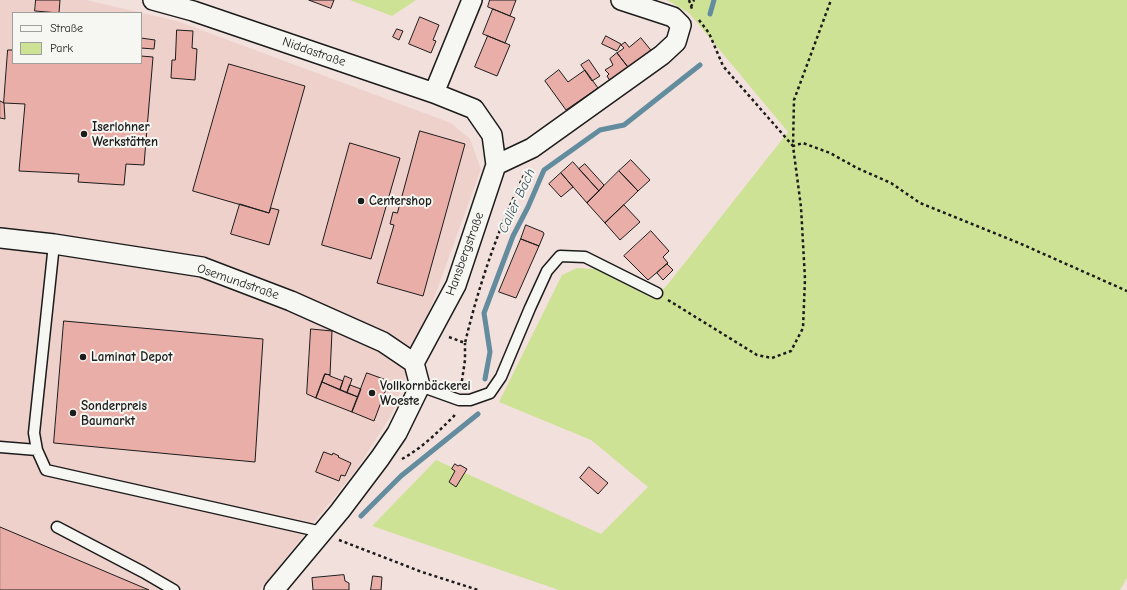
<!DOCTYPE html>
<html>
<head>
<meta charset="utf-8">
<style>
	body { margin:0 }
	#map { position:relative; width:1127px; height:590px; overflow:hidden; background:#f2e0dc; font-family:"Comic Neue",sans-serif }
	canvas { display:block }
	.legend { position:absolute; left:12px; top:12px; width:130px; height:52px; box-sizing:border-box; background:#f6f6f2; border:1px solid #9f9f9c; margin:0; padding:5px 7px; list-style:none; font-size:12px; color:#1c1c1c }
	.legend li { display:flex; align-items:center; gap:8px; height:20px }
	.legend b { width:20px; border:1px solid #9f9f9c }
</style>
</head>
<body>
<div id="map">
<canvas width="1127" height="590"></canvas>
<ul class="legend">
<li><b style="height:5px;background:#f6f6f2"></b>Straße</li>
<li><b style="height:11px;background:#cee296"></b>Park</li>
</ul>
</div>
<script>
const c = document.querySelector('canvas').getContext('2d');
c.lineJoin = 'round';
function fill(path, color) { c.fillStyle = color; c.fill(path, 'evenodd'); }
function stroke(path, color, width, dash) { c.strokeStyle = color; c.lineWidth = width; c.lineCap = dash ? 'butt' : 'round'; c.setLineDash(dash || []); c.stroke(path); }
function label(font, color, halo, rows, align = 'center') {
  c.font = font + ' "Comic Neue",sans-serif'; c.lineWidth = 4; c.setLineDash([]); c.textBaseline = 'middle'; c.strokeStyle = halo; c.fillStyle = color; for (const [text, x, y, turn = 0] of rows) {
    c.save(); c.translate(x, y); c.rotate((+turn || 0) * Math.PI / 180); c.textAlign = isNaN(turn) ? turn : align; if (halo) c.strokeText(text, 0, 0); c.fillText(text, 0, 0); c.restore();
  }
}
const built = new Path2D(`
	M0,0H86L177,21L451,123L470,139L481,169L392,414L357,469L260,590H0ZM13,13H141V63H13Z`);
const green = new Path2D(`
	M350,0H416L392,16Z
	M667,0H1127V578L1120,590H559L372,526L436,460L601,534L648,487L591,440L499,402L562,275L577,268L595,269L654,299L668,284L788,132L689,13Z`);
const stream = new Path2D(`
	M710,14L714,0
	M485,379L490,352L484,313L513,236L528,207L544,170L600,130L624,125L700,65
	M361,516L401,476L478,414`);
const building = new Path2D(`
	M36,0H60L59,13L35,11Z
	M309,0H334L331,8Z
	M490,0H516L510,16L488,7Z
	M493,9L515,18L505,43L483,34Z
	M420,17L439,25L433,40L436,41L431,53L409,44Z
	M397,29L403,31L399,40L393,37Z
	M177,30L193,31L192,48L197,49L195,80L171,78L172,60H175Z
	M488,36L510,45L497,76L475,67Z
	M606,36L621,44L617,51L602,44Z
	M141,38L155,40L154,49L141,48Z
	M641,38L654,54L631,71L617,53L624,48L621,45L625,42L629,47Z
	M8,50H13V63H141V56L153,57L144,165L126,164L124,185L78,182L79,174L19,171L25,104L4,103Z
	M617,53L631,71L612,84L607,76L609,74L605,70L613,65L610,59Z
	M589,60L600,76L592,81L581,65Z
	M229,64L305,86L269,213L193,191Z
	M559,70L568,82L585,70L598,88L566,110L545,81Z
	M0,101L4,103L5,119L0,118Z
	M420,131L465,144L423,296L377,283L394,225L390,224L393,212L397,213Z
	M350,143L400,158L371,259L322,245Z
	M631,160L650,180L638,191L619,171Z
	M573,162L599,191L587,203L561,173Z
	M585,164L604,185L599,191L579,169Z
	M619,171L638,191L605,223L587,203Z
	M561,173L573,187L561,197L549,184Z
	M240,204L269,213L271,208L279,210L269,245L231,234Z
	M624,205L640,222L620,240L605,223Z
	M526,225L543,232L544,234L539,246L521,239Z
	M651,231L669,251L663,257L668,263L648,280L624,256Z
	M521,239L539,246L516,298L499,292Z
	M667,264L673,270L663,280L657,273Z
	M64,321L263,339L255,462L54,443Z
	M311,329L332,331L330,375L325,374L316,398L307,394Z
	M367,373L389,381L374,421L352,412Z
	M325,374L330,375V376L343,381L340,390L322,382Z
	M345,376L352,379L347,393L340,390Z
	M322,382L358,397L352,412L316,398Z
	M350,385L361,389L358,397L347,393Z
	M324,452L332,455L333,453L339,456L338,457L351,463L345,476L341,475L339,481L316,472Z
	M455,464L458,466L460,465L467,469L456,487L449,482L455,471L452,469Z
	M589,467L608,483L598,494L580,478Z
	M0,527L149,590H0Z
	M344,575L345,581L349,583V590H313L312,578Z
	M373,576L382,577L381,590H371Z`);
const path = new Path2D(`
	M689,0L692,9
	M691,7L694,0
	M699,20L709,33L723,66L793,146L794,100L831,0
	M668,300L757,355L772,358L791,351L803,328L805,279L801,207L793,146L803,143L830,153L857,168L891,183L920,203L1019,243L1127,291
	M449,337L465,343C479,284 499,226 526,171
	M461,387L465,360V343
	M402,459C422,448 438,432 454,416L455,413
	M339,540L422,572L478,590`);
const lane = new Path2D(`
	M420,386L459,400H470L490,393L501,377L530,308L547,271L560,256L585,257L657,293
	M0,447L37,450L34,433L54,244
	M37,450L46,470L322,532
	M57,527L143,572L174,590`);
const street = new Path2D(`
	M153,0L193,11L434,93L474,109L492,135L496,165L456,285L414,363L420,386L397,433L380,458L340,511L274,590
	M434,93L472,0
	M496,165L532,148L662,55L676,42L681,25L673,17L621,0
	M0,238L54,244L202,267L291,301L383,342L414,363`);
const markers = [
	[84,134,4,"#1c1c1c"],
	[361,201,4,"#1c1c1c"],
	[83,357,4,"#1c1c1c"],
	[372,393,4,"#1c1c1c"],
	[73,413,4,"#1c1c1c"]
];
const streetNames = [
	["Niddastraße",314,52,19],
	["Hansbergstraße",465,254,-70],
	["Osemundstraße",238,282,19]
];
const poiNames = [
	["Iserlohner",92,127],
	["Werkstätten",92,142],
	["Centershop",369,201],
	["Laminat Depot",91,357],
	["Vollkornbäckerei",380,386],
	["Woeste",380,401],
	["Sonderpreis",81,406],
	["Baumarkt",81,421]
];
const waterNames = [
	["Caller Bach",517,201,-65]
];
fill(built, '#efd1cc');
fill(green, '#cee296');
stroke(stream, '#638c9e', 5);
fill(building, '#e9aea8');
stroke(building, '#1c1c1c', 1);
stroke(lane, '#1c1c1c', 13);
stroke(street, '#1c1c1c', 22);
stroke(path, '#1c1c1c', 2.5, [3, 3]);
stroke(lane, '#f6f6f2', 10);
stroke(street, '#f6f6f2', 19);
for (const [x, y, r, color] of markers) { const dot = new Path2D(); dot.arc(x, y, r, 0, 2 * Math.PI); c.fillStyle = color; c.fill(dot); stroke(dot, '#f6f6f2', 1.5); }
label('13px', '#1c1c1c', '#f6f6f2', streetNames);
label('bold 13px', '#1c1c1c', '#f6f6f2', poiNames, 'left');
label('italic 14px', '#40545d', '#f6f6f2', waterNames);
</script>
</body>
</html>
